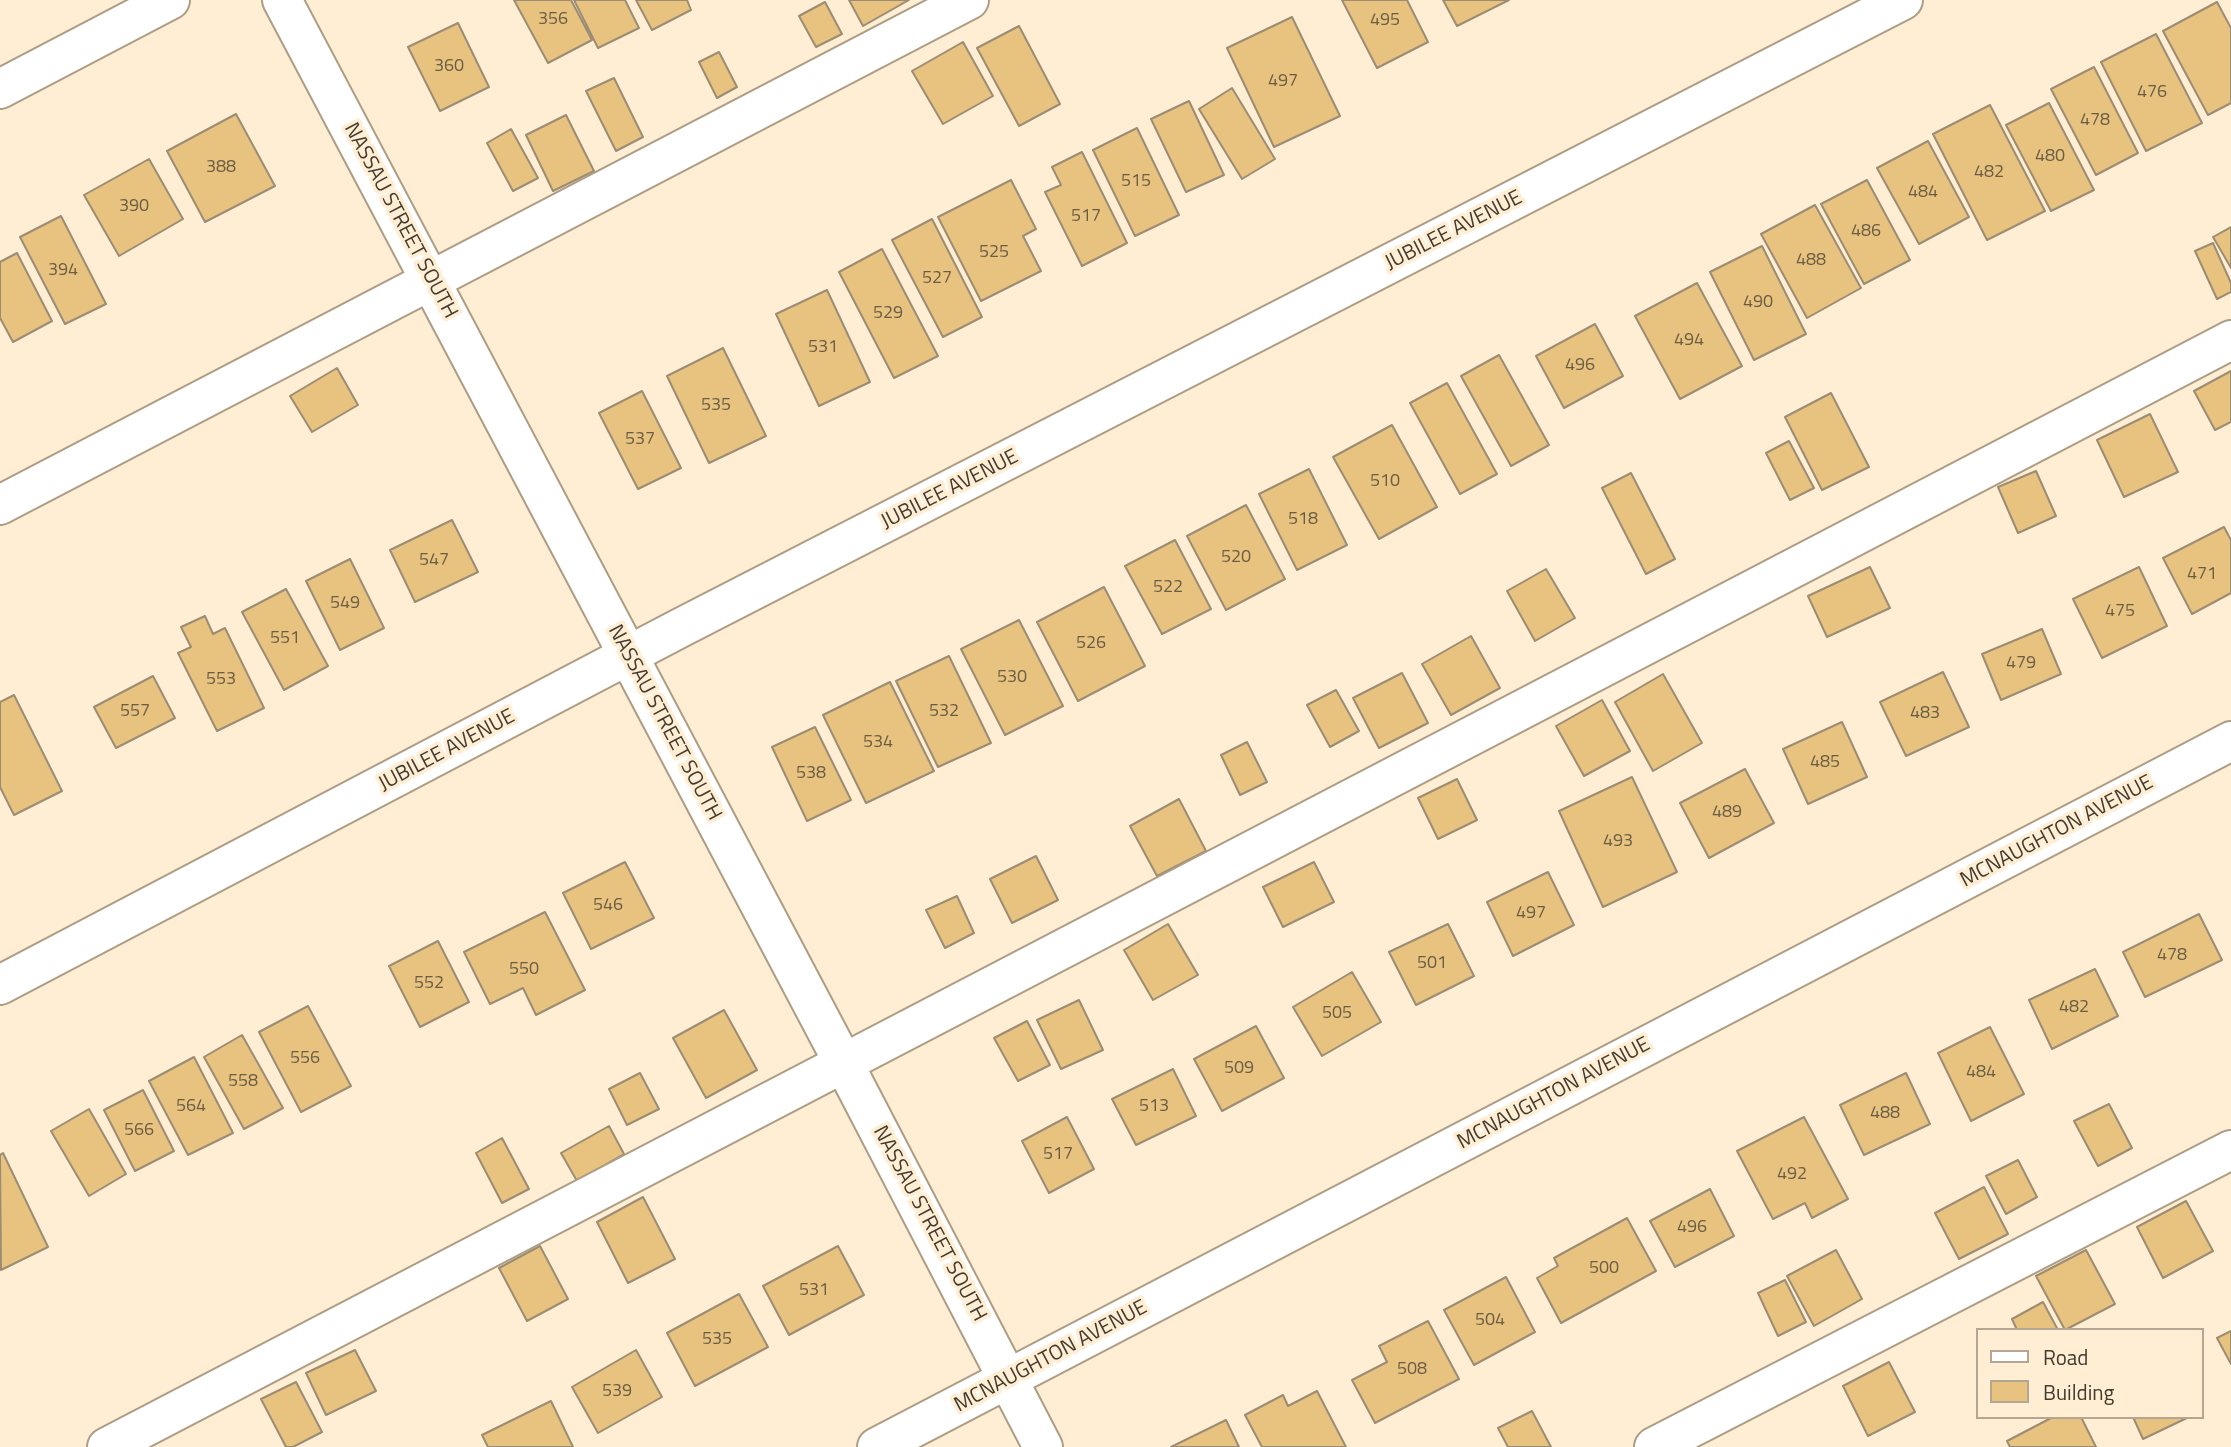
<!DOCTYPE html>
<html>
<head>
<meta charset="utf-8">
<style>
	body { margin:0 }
	#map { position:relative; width:2231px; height:1447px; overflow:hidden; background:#ffeed3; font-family:"Titillium Web",sans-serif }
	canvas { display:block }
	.legend { position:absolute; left:1976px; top:1328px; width:228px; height:91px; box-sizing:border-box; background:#ffeed3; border:2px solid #b3a692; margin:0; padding:9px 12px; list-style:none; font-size:21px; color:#413b30 }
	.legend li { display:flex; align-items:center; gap:14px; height:35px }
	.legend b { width:35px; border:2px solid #b3a692 }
</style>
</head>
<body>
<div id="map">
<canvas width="2231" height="1447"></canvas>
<ul class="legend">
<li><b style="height:9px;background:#fff"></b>Road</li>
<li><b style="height:19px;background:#e8c380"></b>Building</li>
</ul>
</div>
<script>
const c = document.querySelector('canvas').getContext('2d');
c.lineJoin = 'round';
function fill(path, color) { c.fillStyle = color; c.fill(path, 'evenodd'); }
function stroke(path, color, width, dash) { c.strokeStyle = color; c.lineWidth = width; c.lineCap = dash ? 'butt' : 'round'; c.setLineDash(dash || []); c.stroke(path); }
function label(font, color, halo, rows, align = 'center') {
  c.font = font + ' "Titillium Web",sans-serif'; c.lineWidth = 7; c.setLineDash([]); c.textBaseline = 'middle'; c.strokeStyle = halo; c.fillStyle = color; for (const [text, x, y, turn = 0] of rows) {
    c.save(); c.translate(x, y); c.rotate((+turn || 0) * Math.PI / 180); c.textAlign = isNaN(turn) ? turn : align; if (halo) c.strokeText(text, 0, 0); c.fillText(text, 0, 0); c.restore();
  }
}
const building = new Path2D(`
	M514,0H571L592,40L548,63Z
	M574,0H625L639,28L598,48Z
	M636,0H687L691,10L652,30Z
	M849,0H909L863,26Z
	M1342,0H1407L1428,42L1377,68Z
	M1443,0H1509L1457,26Z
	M825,2L842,34L816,47L799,16Z
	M2217,2L2231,28V103L2208,115L2163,31Z
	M1292,17L1340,116L1274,147L1227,48Z
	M458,23L489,87L440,111L408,47Z
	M1019,26L1060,104L1019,126L977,48Z
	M2156,34L2202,123L2146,151L2101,62Z
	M963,42L993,96L943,124L912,71Z
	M719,52L737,87L717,98L699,62Z
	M2094,67L2138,153L2096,175L2051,89Z
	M614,78L643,137L616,151L586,91Z
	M1232,88L1275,159L1242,179L1199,109Z
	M1189,101L1224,175L1186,192L1151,119Z
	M2049,103L2094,190L2051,211L2006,125Z
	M1990,105L2045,211L1987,240L1933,134Z
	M236,114L275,186L205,222L167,151Z
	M566,115L594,171L553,191L526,135Z
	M1137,128L1179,215L1135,236L1093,150Z
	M511,129L538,178L513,191L487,143Z
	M1928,141L1969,217L1919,244L1877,168Z
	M1082,152L1127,243L1082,266L1045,192L1061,185L1052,167Z
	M149,159L183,219L119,256L84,195Z
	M1011,180L1036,229L1023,236L1041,271L981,301L938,217Z
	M1867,180L1910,260L1864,284L1821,204Z
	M1815,205L1861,288L1807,318L1761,234Z
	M61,216L106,304L65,324L20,237Z
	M932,219L982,317L943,337L892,240Z
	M2231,227V268L2213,237Z
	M2213,243L2231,283V292L2217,299L2195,251Z
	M1762,246L1806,334L1754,360L1710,272Z
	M882,249L938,356L894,378L839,272Z
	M17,253L52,321L13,342L0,318V262Z
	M1697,283L1742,366L1680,399L1635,316Z
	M827,290L870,382L819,406L776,314Z
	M1595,324L1623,376L1564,408L1536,356Z
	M723,348L766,436L709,463L667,376Z
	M1499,355L1549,445L1511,466L1461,376Z
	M337,368L358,405L312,432L290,396Z
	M2231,371V422L2215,430L2194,391Z
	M1447,383L1497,474L1460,494L1410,403Z
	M642,391L681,468L638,489L599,413Z
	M1831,393L1869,467L1822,490L1785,417Z
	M2150,414L2178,472L2124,497L2097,440Z
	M1392,425L1437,507L1379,539L1333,457Z
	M1789,441L1814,488L1790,500L1766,453Z
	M1309,469L1347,545L1297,570L1259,494Z
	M2036,471L2056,516L2018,533L1998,487Z
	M1631,473L1675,559L1646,574L1602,488Z
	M1246,505L1285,579L1226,610L1187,536Z
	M452,520L478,572L415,602L390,550Z
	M2224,527L2231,540V593L2192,614L2163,558Z
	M1175,540L1211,609L1162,634L1125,566Z
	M350,559L384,628L340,650L306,581Z
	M1870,567L1890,608L1827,637L1808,596Z
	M2139,567L2167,626L2102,658L2073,599Z
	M1546,569L1575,618L1535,641L1507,591Z
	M1104,587L1145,666L1078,701L1037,622Z
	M286,589L328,666L284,690L242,612Z
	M205,616L213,634L225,628L264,708L217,731L178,653L191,647L181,627Z
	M1019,620L1063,706L1005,735L961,649Z
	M2042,629L2061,674L2001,700L1982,654Z
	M1471,636L1500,688L1451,715L1422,664Z
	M949,656L991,743L938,767L896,681Z
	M1943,672L1969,727L1906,756L1880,702Z
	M1402,673L1428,723L1379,748L1353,698Z
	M1663,674L1702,743L1653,771L1615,702Z
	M153,676L175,718L116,748L94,707Z
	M890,682L934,771L866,803L823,715Z
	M1336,690L1359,731L1330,747L1307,705Z
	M14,695L62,791L14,815L0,787V702Z
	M1602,700L1630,751L1584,776L1556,726Z
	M1842,722L1867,777L1808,804L1783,749Z
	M815,727L851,800L807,821L772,747Z
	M1247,742L1267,782L1240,795L1221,755Z
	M1745,769L1774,823L1709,858L1680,803Z
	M1632,777L1677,872L1603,907L1559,811Z
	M1457,779L1477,820L1438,839L1418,798Z
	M1179,799L1206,851L1157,876L1130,826Z
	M1036,856L1058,900L1012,923L990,879Z
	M625,862L654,918L591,949L563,893Z
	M1314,862L1334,902L1283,927L1263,887Z
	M1548,872L1574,925L1513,956L1487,902Z
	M957,896L974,933L945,948L926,910Z
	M545,912L585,990L536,1015L523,988L490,1004L464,952Z
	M2199,914L2222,960L2145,997L2123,952Z
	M1168,924L1198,975L1153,1000L1124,950Z
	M1448,924L1474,976L1416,1005L1389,952Z
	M438,941L469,1002L420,1027L389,966Z
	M2095,969L2118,1016L2052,1049L2029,1000Z
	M1352,972L1381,1022L1322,1056L1293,1007Z
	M1079,1000L1103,1050L1061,1069L1037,1020Z
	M308,1006L351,1086L301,1112L259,1032Z
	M724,1010L757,1070L706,1098L673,1038Z
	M1027,1021L1050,1065L1018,1081L994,1038Z
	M1256,1026L1284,1078L1222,1111L1194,1059Z
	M1990,1027L2024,1094L1971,1121L1938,1053Z
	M242,1035L283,1108L244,1129L204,1057Z
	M194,1057L233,1133L188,1155L149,1081Z
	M1173,1069L1196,1116L1136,1145L1112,1099Z
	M640,1073L659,1109L627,1125L609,1089Z
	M1906,1073L1930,1124L1864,1155L1840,1105Z
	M143,1090L174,1151L135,1171L104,1110Z
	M2109,1104L2132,1148L2098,1166L2074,1121Z
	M89,1109L126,1174L89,1196L51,1131Z
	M1067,1117L1094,1169L1049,1193L1022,1141Z
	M1804,1117L1848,1199L1812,1218L1805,1203L1773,1219L1737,1151Z
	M609,1126L624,1154L577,1181L561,1153Z
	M502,1138L529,1189L502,1203L476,1153Z
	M3,1153L48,1247L1,1270L0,1155Z
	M2018,1160L2037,1197L2006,1214L1986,1176Z
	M1984,1187L2008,1234L1959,1259L1935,1213Z
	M1710,1189L1734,1236L1675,1267L1650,1221Z
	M643,1197L675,1259L628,1283L597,1222Z
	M2186,1201L2213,1251L2163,1278L2137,1227Z
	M1627,1218L1656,1271L1561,1323L1537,1278L1558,1266L1554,1258Z
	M540,1246L568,1299L527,1321L499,1268Z
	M838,1246L864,1295L789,1335L763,1286Z
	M1836,1250L1862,1299L1814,1326L1787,1276Z
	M2086,1250L2115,1304L2065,1330L2036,1276Z
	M1506,1277L1535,1332L1474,1365L1444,1310Z
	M1785,1280L1806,1322L1778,1336L1758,1293Z
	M739,1294L768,1347L695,1386L667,1333Z
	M2043,1302L2058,1330H2017L2012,1319Z
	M1428,1321L1459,1379L1375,1423L1352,1380L1387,1362L1379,1346Z
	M2231,1331V1364L2217,1338Z
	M355,1350L376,1391L326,1415L306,1373Z
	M636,1350L662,1397L598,1433L572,1387Z
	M1889,1362L1915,1412L1868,1436L1843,1386Z
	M296,1382L322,1432L293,1447H286L261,1399Z
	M1317,1391L1346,1447H1262L1245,1415L1283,1395L1288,1406Z
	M551,1401L573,1447H488L482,1435Z
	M1532,1411L1551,1447H1508L1498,1428Z
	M2053,1417H2081L2096,1447H2010L2007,1441Z
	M2133,1417H2189L2143,1439Z
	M1226,1420L1239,1447H1171Z`);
const minor = new Path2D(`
	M282,0L844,1064L1043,1447
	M0,89L170,0
	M0,505L969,0
	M107,1447L2231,340
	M877,1447L2231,741
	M1654,1447L2231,1150`);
const major = new Path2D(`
	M0,985L682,627L1903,0`);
const numberNames = [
	["356",553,20],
	["495",1385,21],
	["360",449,67],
	["497",1283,82],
	["476",2152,93],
	["478",2095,121],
	["480",2050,157],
	["388",221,168],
	["482",1989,173],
	["515",1136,182],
	["484",1923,193],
	["390",134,207],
	["517",1086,217],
	["486",1866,232],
	["525",994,253],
	["488",1811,261],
	["394",63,271],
	["527",937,279],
	["490",1758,303],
	["529",888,314],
	["494",1689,341],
	["531",823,348],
	["496",1580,366],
	["535",716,406],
	["537",640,440],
	["510",1385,482],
	["518",1303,520],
	["520",1236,558],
	["547",434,561],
	["471",2202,575],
	["522",1168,588],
	["549",345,604],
	["475",2120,612],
	["551",285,639],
	["526",1091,644],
	["479",2021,664],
	["530",1012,678],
	["553",221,680],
	["557",135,712],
	["532",944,712],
	["483",1925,714],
	["534",878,743],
	["485",1825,763],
	["538",811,774],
	["489",1727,813],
	["493",1618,842],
	["546",608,906],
	["497",1531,914],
	["478",2172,956],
	["501",1432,964],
	["550",524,970],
	["552",429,984],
	["482",2074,1008],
	["505",1337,1014],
	["556",305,1059],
	["509",1239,1069],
	["484",1981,1073],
	["558",243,1082],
	["564",191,1107],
	["513",1154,1107],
	["488",1885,1114],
	["566",139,1131],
	["517",1058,1155],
	["492",1792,1175],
	["496",1692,1228],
	["500",1604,1269],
	["531",814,1291],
	["504",1490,1321],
	["535",717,1340],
	["508",1412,1370],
	["539",617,1392]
];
const streetNames = [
	["NASSAU STREET SOUTH",400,221,62],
	["JUBILEE AVENUE",1454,231,-27],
	["JUBILEE AVENUE",950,490,-27],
	["NASSAU STREET SOUTH",664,723,62],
	["JUBILEE AVENUE",447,751,-28],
	["MCNAUGHTON AVENUE",2057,832,-28],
	["MCNAUGHTON AVENUE",1554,1094,-28],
	["NASSAU STREET SOUTH",929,1224,62],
	["MCNAUGHTON AVENUE",1051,1357,-28]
];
fill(building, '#e8c380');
stroke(building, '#9b8c73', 2);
stroke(minor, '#ad9d84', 42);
stroke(major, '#ad9d84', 42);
stroke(minor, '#fff', 38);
stroke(major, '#fff', 38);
label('18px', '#6b5d44', null, numberNames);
label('21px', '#413b30', '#ffeed3', streetNames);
</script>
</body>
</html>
